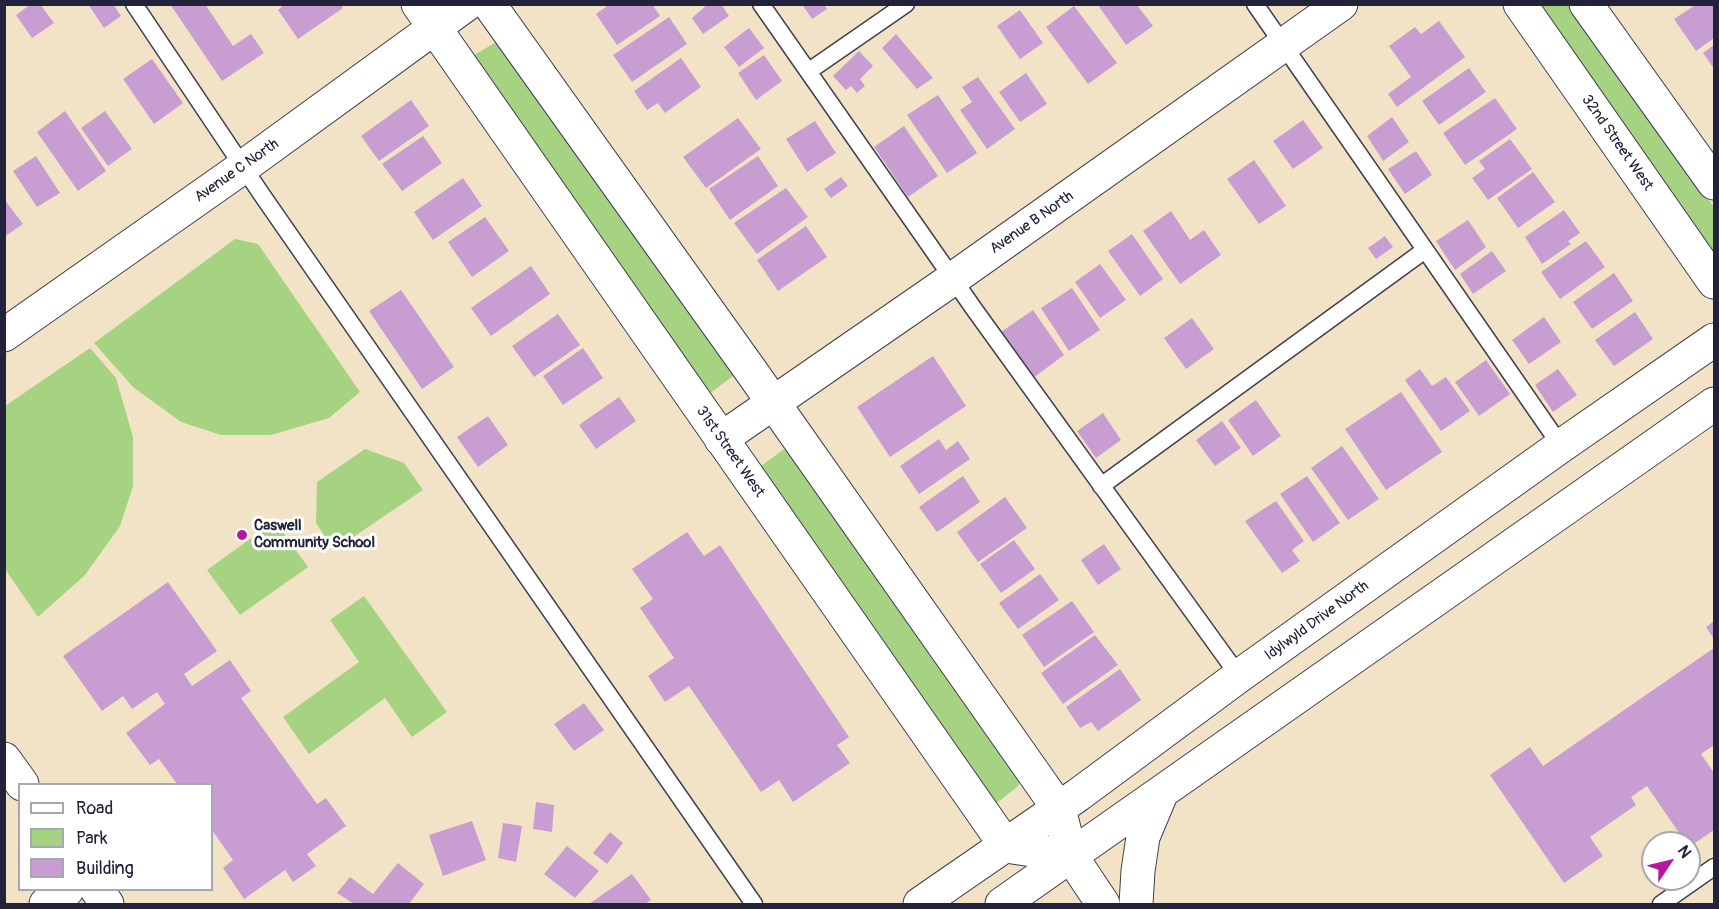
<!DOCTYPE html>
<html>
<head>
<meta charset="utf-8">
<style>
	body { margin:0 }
	#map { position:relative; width:1719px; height:909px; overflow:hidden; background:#f2e3c7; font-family:Pangolin,sans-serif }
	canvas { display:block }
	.frame { position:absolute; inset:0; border:6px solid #22223b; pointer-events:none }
	.legend { position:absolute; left:18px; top:783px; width:195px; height:108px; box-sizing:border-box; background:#fff; border:2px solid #a7a7b1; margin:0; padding:8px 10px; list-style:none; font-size:18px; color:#22223b }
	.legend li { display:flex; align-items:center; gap:12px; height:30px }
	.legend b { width:30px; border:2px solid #a7a7b1 }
	.north { position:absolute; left:1641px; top:831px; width:60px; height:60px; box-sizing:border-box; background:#fff; border:2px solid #a7a7b1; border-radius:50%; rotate:55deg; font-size:16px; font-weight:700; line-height:24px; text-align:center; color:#22223b }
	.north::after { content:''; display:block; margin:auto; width:21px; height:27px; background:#b5179e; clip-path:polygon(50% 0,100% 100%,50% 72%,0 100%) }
</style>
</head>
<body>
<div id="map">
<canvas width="1719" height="909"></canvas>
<div class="frame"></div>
<ul class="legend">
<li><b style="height:8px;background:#fff"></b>Road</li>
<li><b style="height:16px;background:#a6d381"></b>Park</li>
<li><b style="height:16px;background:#c89ed2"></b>Building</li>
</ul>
<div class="north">N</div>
</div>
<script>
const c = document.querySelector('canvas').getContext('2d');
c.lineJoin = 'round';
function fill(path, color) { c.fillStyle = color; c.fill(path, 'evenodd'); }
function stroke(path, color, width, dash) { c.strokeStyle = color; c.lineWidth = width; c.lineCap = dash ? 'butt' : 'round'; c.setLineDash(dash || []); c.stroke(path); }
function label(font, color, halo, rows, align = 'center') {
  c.font = font + ' Pangolin,sans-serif'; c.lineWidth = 6; c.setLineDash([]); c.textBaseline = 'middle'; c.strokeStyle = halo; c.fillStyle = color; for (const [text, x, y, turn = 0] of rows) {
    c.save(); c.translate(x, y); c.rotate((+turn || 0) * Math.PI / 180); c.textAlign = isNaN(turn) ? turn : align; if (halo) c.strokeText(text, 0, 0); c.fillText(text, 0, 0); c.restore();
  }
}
const green = new Path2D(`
	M1533,5H1572L1714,207V263Z
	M498,41L733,372V376L709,394L473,60L474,55Z
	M235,239L258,244L360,392L329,418L271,435H221L181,422L133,387L94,343Z
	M90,348L116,378L133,437V486L120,526L85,575L38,617L5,569V406Z
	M365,449L404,463L423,490L334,550L316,523L317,482Z
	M783,450H787L1017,777L1019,784L1017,787L998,802L993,803L761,466Z
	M275,521L308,567L240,615L207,570Z
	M364,596L447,712L412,737L385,698L309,754L283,717L359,662L330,620Z`);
const building = new Path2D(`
	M31,4H40L54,23L32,38L16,15Z
	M88,4H113L121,16L104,28Z
	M170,4H205L233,46L251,34L264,53L222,81Z
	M285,4H340L343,8L298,39L278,10Z
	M610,4H652L660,16L617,45L596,14Z
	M708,4H721L729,16L703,34L692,18Z
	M802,4H824L827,9L812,19Z
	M1697,4H1714V38L1696,51L1674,19Z
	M1098,5H1137L1153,26L1126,45Z
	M1074,6L1117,63L1088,84L1046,27Z
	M1020,10L1043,43L1020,59L997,26Z
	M669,17L687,44L632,82L613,55Z
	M1439,21L1465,57L1397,107L1388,94L1411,77L1389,46L1415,27L1421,34Z
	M749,28L764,48L739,67L724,47Z
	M896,34L933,78L917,89L882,48Z
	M1714,45V69L1703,53Z
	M859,51L873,66L860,79L865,86L857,93L851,86L846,90L833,76Z
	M764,55L782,81L756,100L738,73Z
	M681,58L701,87L665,113L658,103L647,110L634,91Z
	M152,59L183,103L154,124L123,79Z
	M1469,68L1486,92L1439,125L1422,101Z
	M1026,73L1047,104L1020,122L999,92Z
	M978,77L1015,129L987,149L960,110L972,102L962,87Z
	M938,95L977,153L947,173L907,115Z
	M1495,98L1517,129L1465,165L1443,133Z
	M411,100L429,126L379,161L361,136Z
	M65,111L106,171L78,191L37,132Z
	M105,111L132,149L108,166L81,128Z
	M1392,117L1409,142L1383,161L1367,136Z
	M738,118L761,149L706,188L683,157Z
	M1303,120L1323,148L1293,169L1273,141Z
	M815,121L836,153L807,172L786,139Z
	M904,126L938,176L908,197L874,147Z
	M423,136L442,163L402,191L382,164Z
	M1510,139L1532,169L1488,200L1472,178L1485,169L1479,161Z
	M1416,151L1432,175L1405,194L1388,169Z
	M36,156L60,193L37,207L13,171Z
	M758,156L778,186L730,220L709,189Z
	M1254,160L1286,206L1259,224L1227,179Z
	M1533,172L1555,202L1518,228L1497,198Z
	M841,177L848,186L831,198L824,189Z
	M463,178L482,206L433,240L414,212Z
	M786,188L808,217L757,254L734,223Z
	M4,199L23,224L4,237Z
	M1564,210L1580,233L1568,241L1571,244L1542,264L1525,237Z
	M1171,211L1190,240L1204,230L1221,255L1180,284L1143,231Z
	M485,217L509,251L472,277L448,242Z
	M1468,220L1486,247L1455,270L1436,241Z
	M806,226L827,257L778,291L757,260Z
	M1132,234L1163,279L1140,296L1108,251Z
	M1385,236L1393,247L1376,259L1368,248Z
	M1586,241L1605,267L1560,299L1541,272Z
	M1492,251L1506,271L1473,294L1460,274Z
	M1100,264L1126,300L1100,318L1075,282Z
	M531,266L550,294L491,336L471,308Z
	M1614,273L1633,301L1592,329L1573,302Z
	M1072,288L1100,330L1069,351L1041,308Z
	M401,290L454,367L422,389L369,311Z
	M1033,310L1064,355L1033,378L1001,332Z
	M1635,312L1653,339L1614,366L1595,340Z
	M558,314L580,345L534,377L512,346Z
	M1544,317L1561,342L1529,364L1512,340Z
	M1192,318L1214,349L1186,369L1164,338Z
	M583,348L603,378L563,405L543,376Z
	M933,356L966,406L890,457L857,407Z
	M1486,360L1510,394L1479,416L1455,382Z
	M1420,369L1432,386L1446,377L1470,411L1441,431L1405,380Z
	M1558,369L1577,395L1553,412L1535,385Z
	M1401,392L1442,452L1386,490L1345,429Z
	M619,397L636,421L596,449L579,425Z
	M1256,400L1281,436L1253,456L1228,420Z
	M1103,413L1121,440L1096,458L1077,431Z
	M488,416L508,445L478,467L457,437Z
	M1222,421L1241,448L1215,466L1196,440Z
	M939,439L946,450L958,441L970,459L919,494L900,466Z
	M1342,446L1379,499L1348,520L1311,468Z
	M963,476L980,502L937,532L919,507Z
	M1307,476L1340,523L1313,542L1280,494Z
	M1005,497L1027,528L978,562L957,532Z
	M1276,501L1304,541L1292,550L1300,561L1282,573L1245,521Z
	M687,532L704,556L720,545L849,737L837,745L850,763L793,802L779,780L761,792L689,686L665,702L648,676L674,658L640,608L653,599L632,569Z
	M1014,540L1035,569L1001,593L980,564Z
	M1104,544L1121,569L1098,585L1081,560Z
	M1040,574L1059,600L1018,629L999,603Z
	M168,582L217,651L184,674L192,686L230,660L251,691L241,698L317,804L326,798L346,826L307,854L316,866L293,882L285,870L244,899L223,868L233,860L212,830V784H177L159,759L150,765L126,733L165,704L157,692L132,709L123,696L102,711L63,656Z
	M1072,601L1094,632L1044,667L1022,635Z
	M1714,621V639L1706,627Z
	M1095,635L1118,665L1063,704L1041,673Z
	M1714,648V745L1701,754L1714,773V830L1689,847V843H1686L1647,786L1631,797L1636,805L1590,837L1603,856L1564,883L1490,775L1530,747L1543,766Z
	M1120,669L1141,700L1098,731L1091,722L1080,728L1066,707Z
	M584,703L604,730L574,751L554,724Z
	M536,802L554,805L552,832L533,829Z
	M472,821L486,860L443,876L429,835Z
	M503,823L522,826L516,862L498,858Z
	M610,832L623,843L607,864L593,853Z
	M567,846L599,871L575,898L544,874Z
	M398,863L424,884L409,904H371L369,903L367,904H354L337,893L350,877L373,894Z
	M632,874L651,900L645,904H589Z`);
const lane = new Path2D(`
	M134,4L262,195L754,904
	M761,4L974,309L1239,676
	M1255,4L1561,446
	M809,71L906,4
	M1101,486L1425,250
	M1661,904L1714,867`);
const street = new Path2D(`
	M418,4L1006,846L1071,856
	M489,4L751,371L1059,809L1071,856L1103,904
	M1520,4L1714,282
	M1586,4L1714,183
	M4,335L243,167L467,4
	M721,439L954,278L1341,4
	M4,759L22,784
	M97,890L107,904
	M46,904L67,890`);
const primary = new Path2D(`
	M920,904L1078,795L1239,676L1561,446L1714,340
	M1002,904L1714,404
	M1136,904L1138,871L1143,837L1161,794`);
const markers = [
	[242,535,6,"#b5179e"]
];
const streetNames = [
	["32nd Street West",1617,143,55],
	["Avenue C North",237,171,-35],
	["Avenue B North",1032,223,-35],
	["31st Street West",730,452,55],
	["Idylwyld Drive North",1317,621,-36]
];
const poiNames = [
	["Caswell",254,526],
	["Community School",254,543]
];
fill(green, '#a6d381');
fill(building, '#c89ed2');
stroke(lane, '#413f50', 19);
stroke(street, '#413f50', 35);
stroke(primary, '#413f50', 35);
stroke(lane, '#fff', 16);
stroke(street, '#fff', 33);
stroke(primary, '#fff', 33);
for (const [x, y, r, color] of markers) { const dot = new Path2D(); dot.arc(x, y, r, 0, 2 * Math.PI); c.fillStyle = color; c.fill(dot); stroke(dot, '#fff', 2); }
label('15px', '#22223b', '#fff', streetNames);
label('bold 15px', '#22223b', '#fff', poiNames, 'left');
</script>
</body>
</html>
